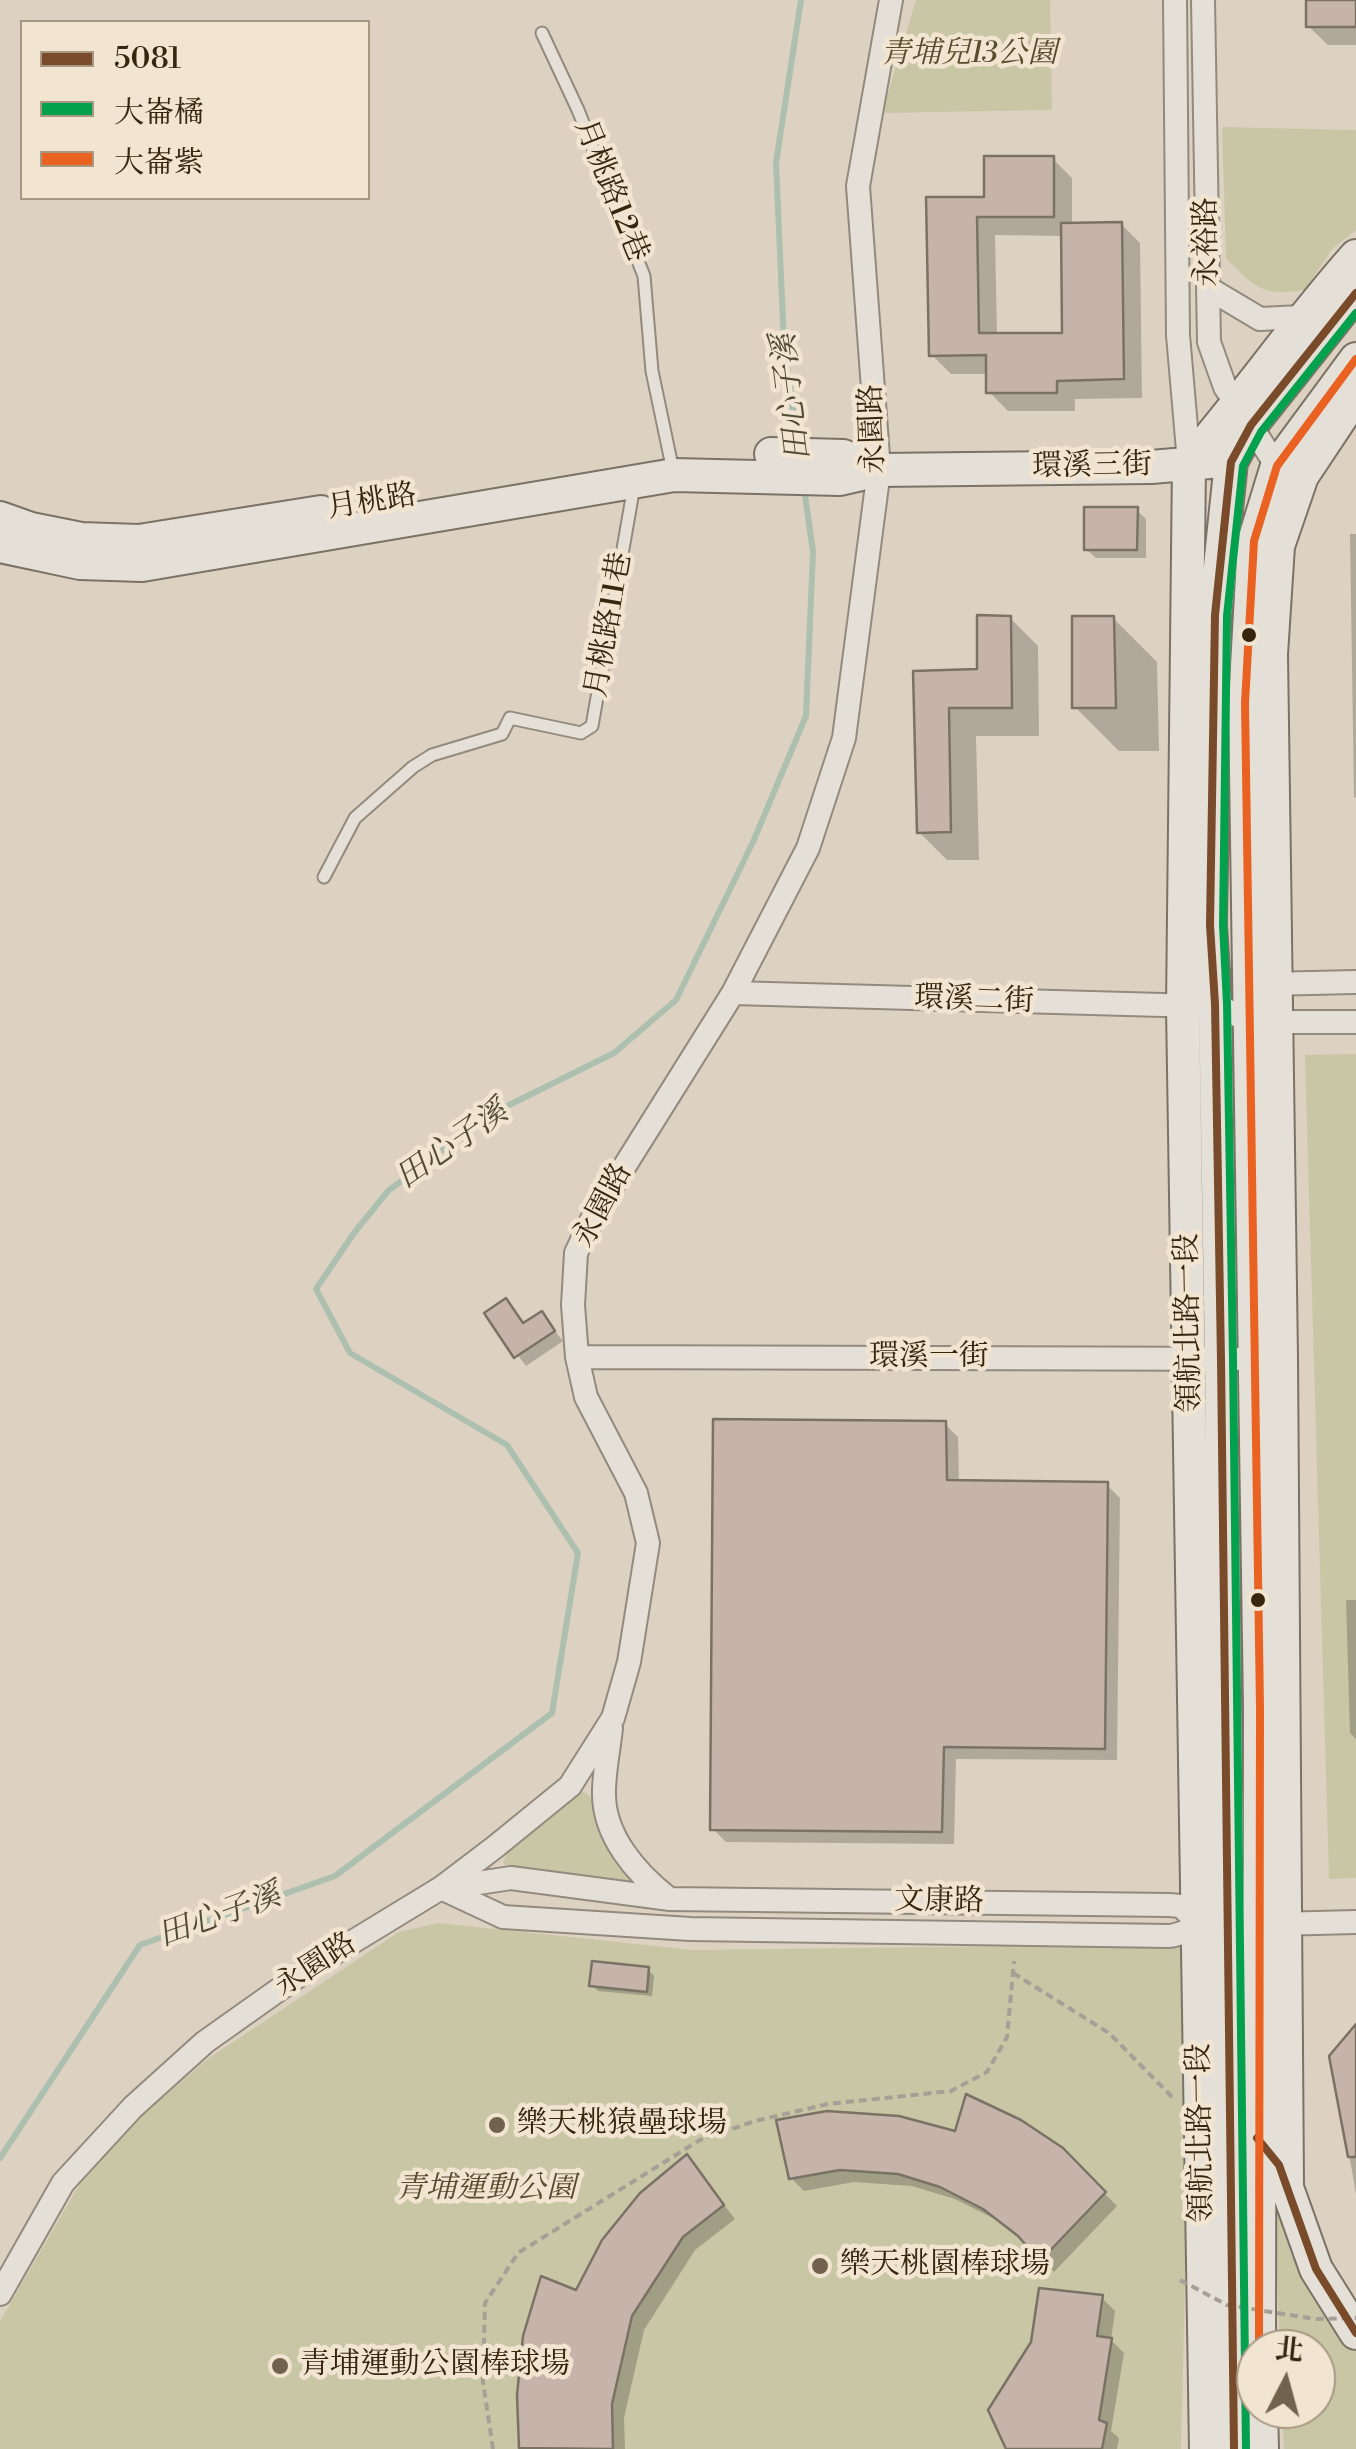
<!DOCTYPE html>
<html>
<head>
<meta charset="utf-8">
<style>
	body { margin:0 }
	#map { position:relative; width:1356px; height:2449px; overflow:hidden; background:#ddd2c2; font-family:"Libre Bodoni","Noto Serif TC",serif }
	canvas { display:block }
	.legend { position:absolute; left:20px; top:20px; width:350px; height:180px; box-sizing:border-box; background:#f1e4d0; border:2px solid #a79882; margin:0; padding:12px 18px; list-style:none; font-size:30px; color:#37260e }
	.legend li { display:flex; align-items:center; gap:20px; height:50px }
	.legend b { width:50px; border:2px solid #a79882 }
	.north { position:absolute; left:1236px; top:2329px; width:100px; height:100px; box-sizing:border-box; background:#f1e4d0; border:2px solid #a79882; border-radius:50%; rotate:6deg; font-size:28px; font-weight:700; line-height:40px; text-align:center; color:#37260e }
	.north::after { content:''; display:block; margin:auto; width:35px; height:45px; background:#71624d; clip-path:polygon(50% 0,100% 100%,50% 72%,0 100%) }
</style>
</head>
<body>
<div id="map">
<canvas width="1356" height="2449"></canvas>
<ul class="legend">
<li><b style="height:12px;background:#7a4b2a"></b>5081</li>
<li><b style="height:12px;background:#03a04e"></b>大崙橘</li>
<li><b style="height:12px;background:#e96221"></b>大崙紫</li>
</ul>
<div class="north">北</div>
</div>
<script>
const c = document.querySelector('canvas').getContext('2d');
c.lineJoin = 'round';
function fill(path, color) { c.fillStyle = color; c.fill(path, 'evenodd'); }
function stroke(path, color, width, dash) { c.strokeStyle = color; c.lineWidth = width; c.lineCap = dash ? 'butt' : 'round'; c.setLineDash(dash || []); c.stroke(path); }
function label(font, color, halo, rows, align = 'center') {
  c.font = font + ' "Libre Bodoni","Noto Serif TC",serif'; c.lineWidth = 9; c.setLineDash([]); c.textBaseline = 'middle'; c.strokeStyle = halo; c.fillStyle = color; for (const [text, x, y, turn = 0] of rows) {
    c.save(); c.translate(x, y); c.rotate((+turn || 0) * Math.PI / 180); c.textAlign = isNaN(turn) ? turn : align; if (halo) c.strokeText(text, 0, 0); c.fillText(text, 0, 0); c.restore();
  }
}
const green = new Path2D(`
	M916,0H1050L1052,110L882,113Z
	M1222,127L1356,130V230L1332,249L1305,290C1263,297 1254,287 1226,258Z
	M1356,1054V1878L1329,1879L1305,1055Z
	M579,1790C604,1797 620,1856 630,1881L620,1890L512,1877L503,1862L509,1849Z
	M438,1923L693,1950L1177,1944L1193,1958L1181,2449H0V2321L86,2173L125,2130L209,2058L399,1932Z
	M1273,2174L1356,2349V2449H1284L1282,2409H1316V2349H1280Z`);
const shadow = new Path2D(`
	M1309,0H1356V45H1328L1308,26Z
	M1053,159L1072,178V225L1121,224L1140,243L1142,398L1075,399V411H1008L989,392V374H951L932,355L929,200L987,199ZM995,235L1064,236V336L997,335Z
	M1137,510L1146,519V558H1096L1086,549Z
	M1350,534H1356V798L1354,797Z
	M1010,618L1038,646L1039,736H976L979,860H947L919,832L916,673L980,672Z
	M1113,618L1157,662L1159,751H1119L1075,707Z
	M506,1301L525,1325L541,1314L563,1341L526,1366L487,1314Z
	M945,1424L958,1437L959,1483L1107,1485L1120,1498L1117,1760L956,1759L954,1844L726,1842L713,1829Z
	M1346,1600H1356V1739L1350,1733Z
	M648,1970L654,1976L652,1996L598,1991L592,1985Z
	M1356,2028V2194L1332,2056Z
	M956,2134L1061,2150L1117,2206L1054,2272L1029,2244L999,2221L955,2199L912,2186L854,2182L804,2191L791,2178Z
	M687,2157L735,2219L695,2250L644,2330L624,2418L625,2449H523L577,2294Z
	M1102,2298L1115,2311L1111,2340L1124,2353L1111,2431L1119,2438L1117,2449H1009Z`);
const stream = new Path2D(`
	M798,446L784,344L776,163L801,0
	M0,2158L140,1945L335,1876L552,1713L578,1553L507,1445L350,1353L316,1289L354,1233L388,1191L489,1115L614,1053L676,1000L753,842L806,716L813,552L804,488`);
const building = new Path2D(`
	M1306,0H1356V27H1306Z
	M984,156H1054V217H977L979,333H1062L1061,223L1122,222L1124,379L1057,381V393H986V355L929,356L926,197H984Z
	M1084,507H1138L1137,550H1084Z
	M977,615L1011,616L1012,708H949L951,832L917,833L913,671L977,669Z
	M1072,616H1114L1116,708H1072Z
	M506,1298L523,1323L542,1311L555,1331L514,1358L484,1313Z
	M713,1419L946,1421L947,1480L1108,1482L1105,1749L944,1747L942,1832L710,1830Z
	M592,1961L649,1967L647,1992L589,1986Z
	M1356,2024V2157H1348L1329,2056Z
	M966,2094L1021,2120L1063,2148L1106,2192L1040,2261L1018,2236L983,2209L940,2187L898,2174L840,2170L789,2179L776,2120L827,2111L899,2116L955,2131Z
	M687,2154L724,2205L683,2237L632,2316L612,2404L613,2449L519,2448L517,2395L523,2336L541,2276L576,2290L602,2240L640,2193Z
	M1039,2288L1103,2295L1097,2336L1112,2338L1099,2420L1107,2423L1102,2449H1006L988,2410L1031,2342Z`);
const path = new Path2D(`
	M1013,1973L1109,2033L1174,2099
	M493,2449L483,2382L485,2303L518,2253L700,2140L755,2121L828,2104L951,2091L987,2072L1007,2037L1014,1961`);
const lane = new Path2D(`
	M542,33L578,110L644,276L652,371L673,471
	M324,877L355,818L413,767L432,755L502,734L510,718L581,733L592,726L634,486`);
const street = new Path2D(`
	M1175,0L1178,335L1189,462
	M1203,0L1209,342L1225,387L1277,466
	M1208,288L1260,319L1301,317
	M1265,984L1356,982
	M733,993L1198,1006
	M1215,1004L1250,1022H1356
	M577,1357L1269,1359
	M611,1728C609,1749 604,1771 604,1792C603,1835 636,1873 668,1898
	M441,1888L503,1917L690,1929L1169,1936C1184,1935 1193,1925 1208,1924
	M445,1888L511,1878L670,1899L1169,1905L1181,1906L1199,1924
	M1275,1924L1356,1922
	M0,2294L63,2183L133,2107L205,2042L308,1969L441,1888L495,1847L570,1786L613,1718L629,1662L648,1543L636,1493L586,1397L577,1357L573,1305L576,1253L594,1215L733,993L808,848L844,738L879,470L858,186L891,0`);
const secondary = new Path2D(`
	M771,454L843,456L879,470
	M0,518L31,529L81,539L139,541L321,512
	M0,546L80,563L142,565L674,475L840,479L879,470L1151,467L1210,462
	M1279,2165L1316,2269L1356,2333
	M1287,2185L1281,1358L1271,654L1278,546L1302,476L1356,395
	M1259,2349L1260,1708L1245,703L1254,541L1277,466L1356,359
	M1261,2409L1262,2449
	M1206,2449L1183,1007L1189,462C1247,395 1297,322 1356,256
	M1234,2449L1221,1360L1215,1004L1210,925L1215,615L1231,462L1251,425L1356,293`);
const pathBridge = new Path2D(`
	M1180,2280L1227,2305L1315,2319L1356,2318`);
const bus1 = new Path2D(`
	M1257,2138L1279,2165L1316,2269L1356,2333
	M1234,2449L1221,1360L1215,1004L1210,925L1215,615L1231,462L1251,425L1356,293`);
const bus2 = new Path2D(`
	M1246,2449L1233,1360L1227,1004L1223,925L1227,616L1243,466L1261,432L1356,313`);
const bus3 = new Path2D(`
	M1259,2349L1260,1708L1245,703L1254,541L1277,466L1356,359`);
const markers = [
	[1249,635,9,"#37260e"],
	[1258,1600,9,"#37260e"],
	[497,2125,10,"#71624d"],
	[820,2266,10,"#71624d"],
	[280,2366,10,"#71624d"]
];
const parkNames = [
	["青埔兒13公園",969,55],
	["青埔運動公園",486,2190]
];
const streetNames = [
	["月桃路12巷",610,191,68],
	["永裕路",1208,242,-91],
	["永園路",874,429,-92],
	["環溪三街",1092,467,-1],
	["月桃路",372,503,-9],
	["月桃路11巷",610,625,-80],
	["環溪二街",974,1001,2],
	["永園路",604,1206,-62],
	["領航北路一段",1190,1323,-91],
	["環溪一街",929,1358],
	["文康路",939,1902,1],
	["永園路",316,1966,-33],
	["領航北路一段",1202,2133,-91]
];
const poiNames = [
	["樂天桃猿壘球場",517,2125],
	["樂天桃園棒球場",840,2266],
	["青埔運動公園棒球場",300,2366]
];
const waterNames = [
	["田心子溪",793,397,-97],
	["田心子溪",453,1146,-35],
	["田心子溪",220,1917,-20]
];
fill(green, '#c8c6a5');
fill(shadow, '#0003');
stroke(stream, '#adc0b0', 6);
fill(building, '#c6b4ab');
stroke(building, '#7b7266', 2.5);
stroke(lane, '#938a7e', 15);
stroke(street, '#938a7e', 26);
stroke(secondary, '#7b7266', 36);
stroke(path, '#a59f96', 4, [8, 5]);
stroke(lane, '#e5e0d7', 11);
stroke(street, '#e5e0d7', 22);
stroke(secondary, '#e5e0d7', 32);
stroke(pathBridge, '#a59f96', 4, [8, 5]);
stroke(bus1, '#7a4b2a', 8);
stroke(bus2, '#03a04e', 8);
stroke(bus3, '#e96221', 8);
for (const [x, y, r, color] of markers) { const dot = new Path2D(); dot.arc(x, y, r, 0, 2 * Math.PI); c.fillStyle = color; c.fill(dot); stroke(dot, '#f1e4d0', 4); }
label('italic 30px', '#574c2e', '#f1e4d0', parkNames);
label('30px', '#37260e', '#f1e4d0', streetNames);
label('30px', '#37260e', '#f1e4d0', poiNames, 'left');
label('italic 32px', '#504b34', '#f1e4d0', waterNames);
</script>
</body>
</html>
